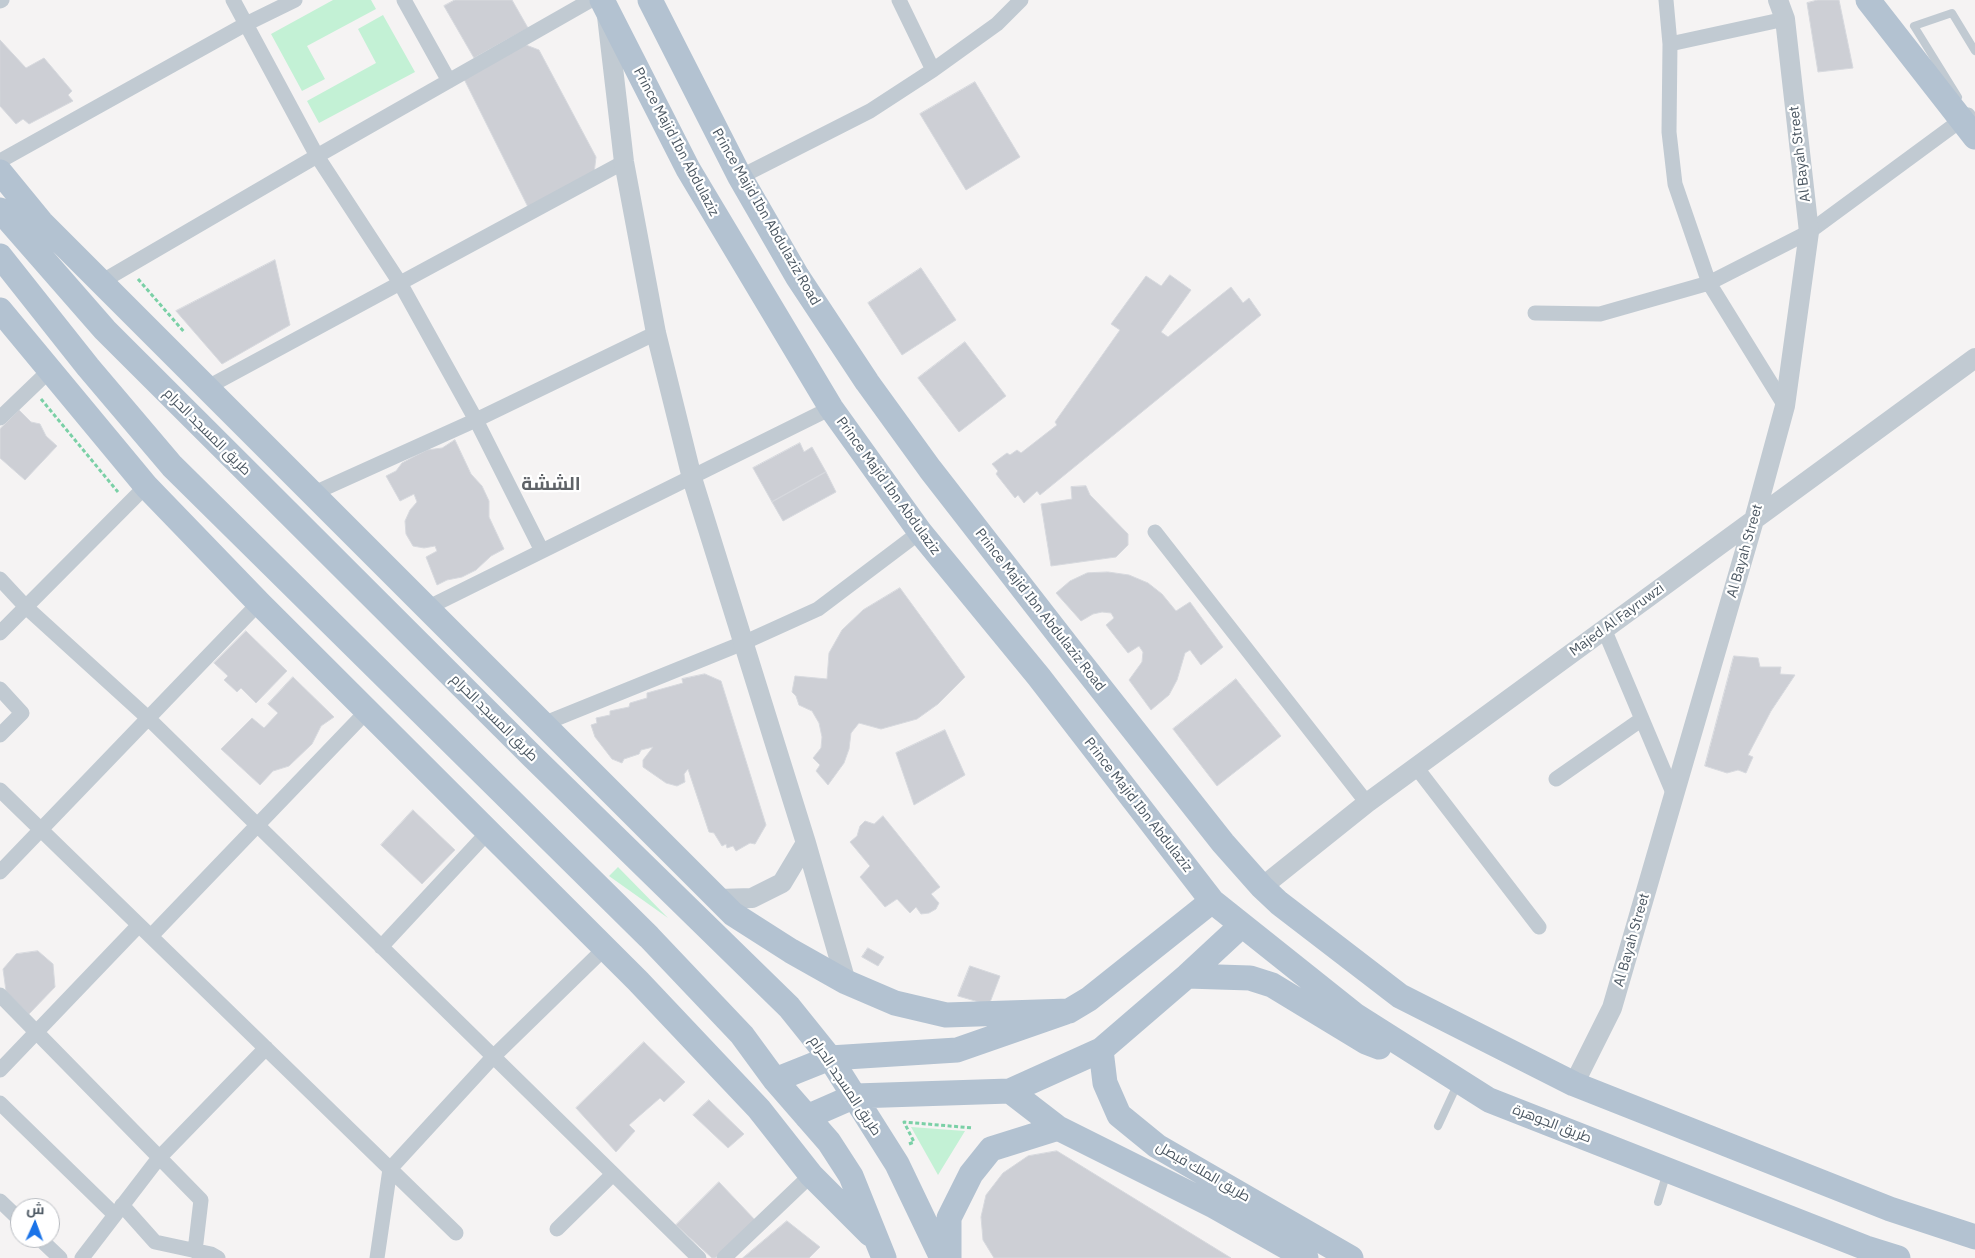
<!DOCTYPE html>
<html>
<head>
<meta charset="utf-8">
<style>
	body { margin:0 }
	#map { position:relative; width:1975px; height:1258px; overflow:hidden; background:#f5f3f3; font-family:"IBM Plex Sans",Cairo,sans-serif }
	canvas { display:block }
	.north { position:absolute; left:10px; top:1198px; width:50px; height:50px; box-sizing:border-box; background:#fff; border:1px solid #b7bbc0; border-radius:50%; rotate:2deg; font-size:14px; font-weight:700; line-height:20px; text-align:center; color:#4a5661 }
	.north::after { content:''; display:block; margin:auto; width:18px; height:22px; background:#1a73e8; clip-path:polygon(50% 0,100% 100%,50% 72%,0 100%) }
</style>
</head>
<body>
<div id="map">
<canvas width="1975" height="1258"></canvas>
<div class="north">ش</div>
</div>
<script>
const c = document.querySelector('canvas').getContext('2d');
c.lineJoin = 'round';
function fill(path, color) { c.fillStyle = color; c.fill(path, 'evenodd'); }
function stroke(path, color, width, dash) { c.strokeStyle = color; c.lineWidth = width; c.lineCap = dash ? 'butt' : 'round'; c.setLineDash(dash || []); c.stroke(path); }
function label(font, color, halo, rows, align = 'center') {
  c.font = font + ' "IBM Plex Sans",Cairo,sans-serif'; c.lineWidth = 4.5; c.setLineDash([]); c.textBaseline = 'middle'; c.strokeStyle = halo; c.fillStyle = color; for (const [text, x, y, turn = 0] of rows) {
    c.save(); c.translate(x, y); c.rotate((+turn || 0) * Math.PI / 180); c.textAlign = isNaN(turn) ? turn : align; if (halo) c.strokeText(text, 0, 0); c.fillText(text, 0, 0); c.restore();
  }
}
const green = new Path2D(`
	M333,0H371L376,9L307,46L325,79L302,91L271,34Z
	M383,15L415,72L319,123L307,101L376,63L358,29Z
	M618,867L668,918L609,876Z
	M911,1127L965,1131L938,1175Z`);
const building = new Path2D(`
	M455,0H512L528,28L474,58L444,6Z
	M1818,0H1839L1853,68L1818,72L1807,3Z
	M0,40L26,68L44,58L72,91L68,95L73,101L29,124L23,119L16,124L0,106Z
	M526,45L539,50L596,157L594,174L528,207L463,77Z
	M975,82L1020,157L966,190L920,114Z
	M275,260L290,325L222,364L176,311Z
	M921,268L956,320L902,355L868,303Z
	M1170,275L1191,290L1161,332L1168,337L1231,287L1243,303L1249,298L1261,315L1040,495L1037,491L1024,503L1018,495L1015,498L996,474L998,471L992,464L1007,453L1010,455L1017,450L1021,453L1057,425L1055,422L1120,330L1111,324L1146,276L1161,286Z
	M965,342L1006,396L959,432L918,378Z
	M19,410L31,422L40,424L46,436L57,446L25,480L0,458V429Z
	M455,440L471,474L482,486L489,501V517L504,549L491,556L476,570L462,577L447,580L437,585L426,557L437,551L435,546L424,548L413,546L406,534L405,521L410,510L417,502L414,494L400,501L386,476L396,471L402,463L415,456L427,450L442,448Z
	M800,443L804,452L812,447L826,472L772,502L753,468Z
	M826,472L836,492L783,521L772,502Z
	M1086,486L1090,495L1128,534V545L1116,557L1051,566L1041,504L1072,499L1071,487Z
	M1108,572L1129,575L1148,583L1162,594L1176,611L1190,602L1223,647L1201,665L1190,650L1185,653L1177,680L1169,695L1151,710L1129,680L1142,662L1143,652L1139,646L1128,653L1106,625L1114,618L1111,613L1102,612L1093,614L1081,621L1056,593L1070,581L1087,573Z
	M900,588L965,677L938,704L917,719L881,729L859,723L851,733L849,749L844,763L828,785L816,771L820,765L813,758L821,748L822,737L819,723L812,711L799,705L796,696L792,692L795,676L827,679L829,653L842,630L863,610Z
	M246,631L287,671L256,703L241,688L237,692L224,680L228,676L214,663Z
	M1734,656L1758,658L1760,667H1781L1780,674L1795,675L1771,711L1748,755L1753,757L1746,773L1738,770L1727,773L1705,766Z
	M705,674L721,681L766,825L755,844L750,843L736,851L733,846L727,848L726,844L722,846L714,833L709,832L688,769L684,774L685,782L677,786L666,783L643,767V760L653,747L641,750L639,754L624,759L622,763L612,759L595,737L591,725L597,723L596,718L610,715V711L629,707L630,703L647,698V693L683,683L682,679Z
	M293,677L334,717L321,726L312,744L289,766L273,771L260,785L221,749L252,718L264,728L278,713L268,704Z
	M1236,679L1281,736L1217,786L1173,729Z
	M945,730L965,775L914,805L896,753Z
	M413,810L455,850L422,884L381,845Z
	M883,816L940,887L931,894L939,903L936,909L929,913L921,914L916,907L910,913L897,899L885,907L860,877L870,866L850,842L857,836L860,826L865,821L874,824Z
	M868,948L884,957L878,966L862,957Z
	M38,951L53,964L55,987L29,1014L6,991L3,969L16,954Z
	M970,966L1000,976L989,1005L958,996Z
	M644,1042L685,1082L664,1102L660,1098L629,1125L635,1131L616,1152L576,1108Z
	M709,1100L744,1134L728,1148L693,1115Z
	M1057,1151L1231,1258H994L983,1240L981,1217L986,1195L1003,1173L1028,1156Z
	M719,1182L756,1221L715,1258H712L676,1225Z
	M787,1221L820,1247L809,1258H743Z`);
const path = new Path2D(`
	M138,279L185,333
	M41,399L118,492
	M909,1144L914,1142L904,1122L973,1128`);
const service = new Path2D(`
	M1958,97L1914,26L1952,13L1975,51
	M1438,1126L1458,1083
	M1658,1202L1667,1172`);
const minor = new Path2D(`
	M233,0L317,156L400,283L476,420L542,551
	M404,0L449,81
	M899,0L933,70
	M1666,0L1670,44L1669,132L1675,184L1709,283L1785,406
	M0,1L2,0
	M1670,44L1785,19
	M0,161L246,24L295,0
	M740,177L870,111L933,70L997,24L1021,0
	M101,282L317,156L591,0
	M1535,313L1600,314L1709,283L1809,232L1968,115
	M206,388L624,162
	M0,418L50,370
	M312,494L476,420L656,333
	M1155,532L1367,803
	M0,579L26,607L148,718L699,1258
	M427,608L831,408
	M1604,629L1674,795
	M0,633L146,486
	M0,689L22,713L0,735
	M543,724L743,643L818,609L920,532
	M1416,767L1539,927
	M1556,779L1642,719
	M0,790L456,1233
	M0,872L259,603
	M151,936L367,711
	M381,947L488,832
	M0,995L201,1200L195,1251
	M0,1070L139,925
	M0,1103L115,1215
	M0,1201L20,1220
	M122,1205L155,1242L211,1254L218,1258
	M557,1229L613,1174
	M39,1238L60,1258
	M82,1258L158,1159L266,1048
	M377,1258L390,1169L493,1057L605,948
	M724,1258L811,1175`);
const tertiary = new Path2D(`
	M607,16L624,162L656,333L692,478L806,843L846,982
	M1262,887L1367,803L1975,358
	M718,899L752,898L782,883L806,843
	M1574,1084L1612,1008L1754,520L1785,406L1809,232L1785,19L1778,0`);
const primary = new Path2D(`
	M602,0L688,169L831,408L920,532L1039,677L1212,901L1355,1015L1489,1100L1866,1248L1898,1258
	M650,0L740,177L797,276L867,382L930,469L1073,653L1223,843L1262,887L1279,903L1400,996L1574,1084L1890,1209L1975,1237
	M1868,0L1975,137
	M0,172L41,222L733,914L791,951L846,982L895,1003L946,1015L1069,1011
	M0,210L105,330L533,757L789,1007L830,1058L897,1164L942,1258
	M0,256L88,367L172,466L649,937L742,1035L775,1080L829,1142L851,1176L884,1258
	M0,310L146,486L259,603L638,981L759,1109L811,1175L870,1234
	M1187,976L1250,978L1272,985L1366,1042L1379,1047
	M1101,1050L1105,1083L1119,1115L1157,1146L1351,1258
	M775,1080L830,1058L957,1050L1069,1011L1089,999L1212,901
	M1010,1091L1058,1128L1214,1206L1306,1258
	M807,1117L855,1096L1010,1091L1101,1050L1187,976L1242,925
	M949,1258V1218L971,1174L991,1149L1058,1128`);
const streetNames = [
	["Prince Majid Ibn Abdulaziz",676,142,62],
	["Al Bayah Street",1800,154,-97],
	["Prince Majid Ibn Abdulaziz Road",766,217,60],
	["طريق المسجد الحرام",207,432,45],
	["Prince Majid Ibn Abdulaziz",888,486,54],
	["Al Bayah Street",1745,551,-74],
	["Prince Majid Ibn Abdulaziz Road",1040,610,52],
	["Majed Al Fayruwzi",1617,620,-36],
	["طريق المسجد الحرام",494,718,45],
	["Prince Majid Ibn Abdulaziz",1138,805,52],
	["Al Bayah Street",1632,940,-74],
	["طريق المسجد الحرام",845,1086,56],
	["طريق الجوهرة",1552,1124,21],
	["طريق الملك فيصل",1203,1172,30]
];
const districtNames = [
	["الششة",551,485]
];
fill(green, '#c3f1d5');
fill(building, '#cdcfd5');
stroke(building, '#d7d9de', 1);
stroke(path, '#7ad0a6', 3, [4, 2.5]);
stroke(service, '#c1cad2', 8);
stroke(minor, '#c1cad2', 15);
stroke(tertiary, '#c1cad2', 20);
stroke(primary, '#b3c2d1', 25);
label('14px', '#4a5661', '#fff', streetNames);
label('bold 19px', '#5f6368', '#fff', districtNames);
</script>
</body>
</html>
